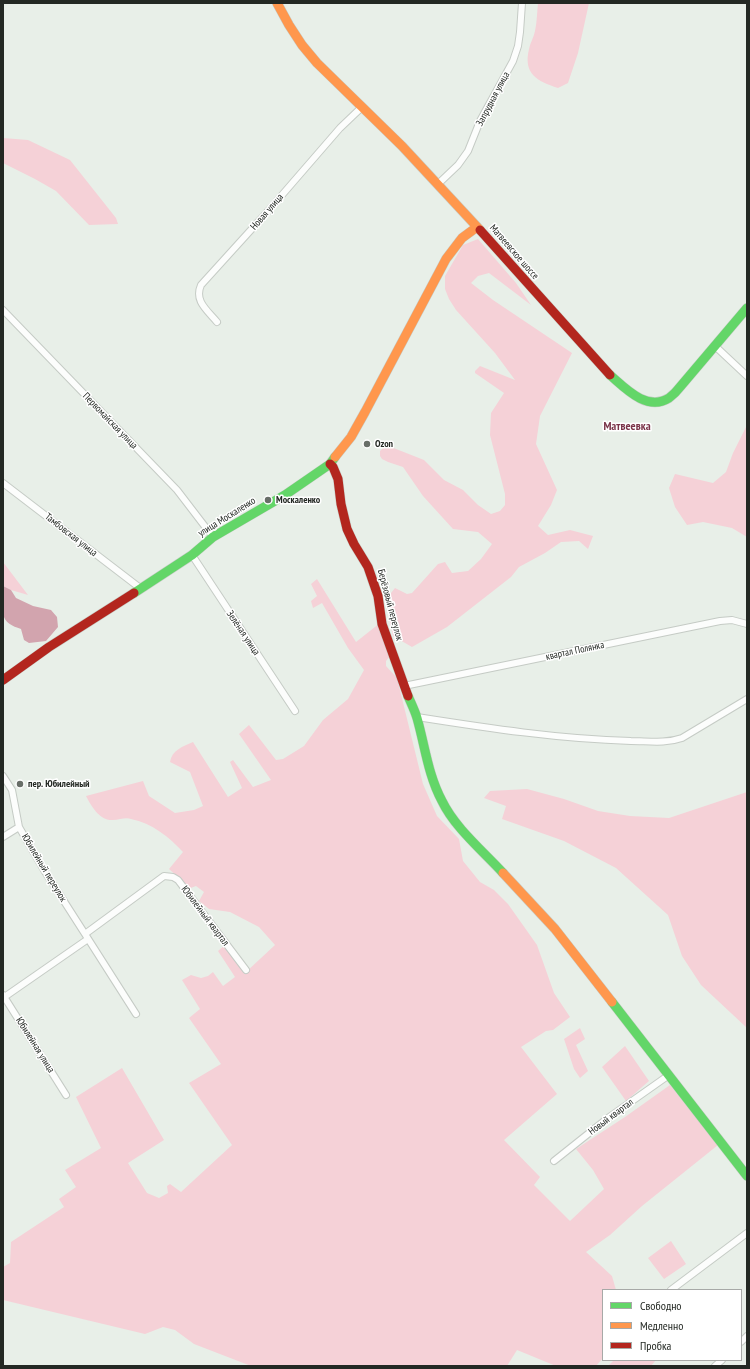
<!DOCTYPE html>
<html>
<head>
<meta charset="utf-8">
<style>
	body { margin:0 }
	#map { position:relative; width:750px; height:1369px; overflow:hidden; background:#e8efe8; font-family:"PT Sans Narrow",sans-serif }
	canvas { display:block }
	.frame { position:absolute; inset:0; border:4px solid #232823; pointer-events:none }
	.legend { position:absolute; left:602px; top:1289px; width:140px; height:72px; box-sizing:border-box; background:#fff; border:1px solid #a7a9a7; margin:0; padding:5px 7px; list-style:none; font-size:12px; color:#232823 }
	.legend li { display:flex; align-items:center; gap:8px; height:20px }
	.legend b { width:20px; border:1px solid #a7a9a7 }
</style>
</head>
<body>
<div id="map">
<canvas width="750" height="1369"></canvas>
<div class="frame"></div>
<ul class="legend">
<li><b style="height:5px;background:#63d668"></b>Свободно</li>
<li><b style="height:5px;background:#ff974d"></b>Медленно</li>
<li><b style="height:5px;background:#b3261e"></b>Пробка</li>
</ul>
</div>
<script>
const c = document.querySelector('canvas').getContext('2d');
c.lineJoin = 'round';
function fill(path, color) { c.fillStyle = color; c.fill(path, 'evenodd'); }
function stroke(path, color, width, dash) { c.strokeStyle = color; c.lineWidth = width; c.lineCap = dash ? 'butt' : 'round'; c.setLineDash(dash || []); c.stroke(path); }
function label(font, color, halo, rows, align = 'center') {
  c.font = font + ' "PT Sans Narrow",sans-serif'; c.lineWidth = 3; c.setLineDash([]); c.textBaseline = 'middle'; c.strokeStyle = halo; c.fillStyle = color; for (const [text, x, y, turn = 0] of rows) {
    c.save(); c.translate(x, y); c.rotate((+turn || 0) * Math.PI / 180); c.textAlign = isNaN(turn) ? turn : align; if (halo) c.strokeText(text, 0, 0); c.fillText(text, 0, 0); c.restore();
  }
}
const green = new Path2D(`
	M538,3H589L578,53L568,83L558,88C537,81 523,74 529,49C530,43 534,37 535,31C537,22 537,12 538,3Z
	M3,138L28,140L70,160L116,218L118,224L89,225L56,191L35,179L3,163Z
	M478,239L516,283L531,305L489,273L478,276L471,283L493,300L572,353L540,416L536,444L557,490L551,505L538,526L548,535L570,530L593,536L588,549L579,541L561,542L545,553L519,567L511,577L447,627L412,647L393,636L390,623L391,593L395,588L407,594L412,593L438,564L445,562L452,573L468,571L481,559L492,544L478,532L453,529L423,496L403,467L388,462L382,459L380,456V451L384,447H391L424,460L444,480L463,490L478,505L491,514L500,511L505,505V494L490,435L491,413L504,393L475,373V371L480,366L515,380L495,353L456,310L449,299L445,289V276L463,245Z
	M747,425V537L732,528L703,522L687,525L675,507L669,488L675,474L713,483L726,472L733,453Z
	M3,562L28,595L11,590L3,586Z
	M317,579L356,642L380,623L390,656L386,661V666L397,678L423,784L437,816L459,839L463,861L480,882L494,890L508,904L537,945L554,993L570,1017L553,1030L546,1031L521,1047L557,1094L504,1140L540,1177L534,1185L570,1221L604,1189L593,1170L576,1149L625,1117L670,1085L718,1145L642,1206L610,1235L586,1252L612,1276L616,1290H603V1358L596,1366H556L517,1350L507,1366H251L194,1344L175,1330L163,1327L145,1334L3,1300V1267L10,1263L11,1242L64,1207L59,1199L76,1187L65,1170L101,1148L76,1097L122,1068L164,1140L128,1163L147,1193L159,1198L168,1193L167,1186L170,1184L181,1192L232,1145L189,1083L221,1064L189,1018L200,1009L182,980L191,975L201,978L208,976L213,972L223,986L235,977L218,951L225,945L246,972L275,945L259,927L230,912L209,909L199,901L204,892L196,886L188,889L180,879L169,869L183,852C169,837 152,823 131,819C126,817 119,820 113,820C100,821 91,806 86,796L143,781L149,796L175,813L194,810L203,806L190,772L170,762C172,750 182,747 193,742L228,797L242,788L230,762L233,760L253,787L271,780L239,734L249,725L276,760L283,759L304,746L323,720L348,699L364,670L348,648L322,603L313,608L311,601L317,596L311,584Z
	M527,789L564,799L598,811L630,816L669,818L747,792V1028L701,985L682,956L668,915L616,868L564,841L502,819L506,806L484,798L490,791Z
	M580,1028L585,1039L576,1045L588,1071L580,1078L574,1069L564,1039Z
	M625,1046L649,1081L626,1101L602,1067Z
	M671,1241L686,1264L664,1279L648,1258Z
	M614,1360H656L651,1366H608Z`);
const water = new Path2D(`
	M3,586L11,590L16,598L33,606L51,610L57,617L58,627L46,641L29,643L24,640L21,629C12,626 5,623 3,614Z`);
const street = new Path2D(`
	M438,184L458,165L468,151L480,121L513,61L518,46L520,32L522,3
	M3,310L177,490L213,537
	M217,322C207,310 194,301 201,285L269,210L340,128L362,107
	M715,346L747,376
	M3,483L140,588
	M192,555L295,711
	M404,686L720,621L732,620L747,624
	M417,717C487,728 559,739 631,741C648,741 665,744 682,738L747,699
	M3,776L12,790L19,827L44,870L85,934
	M3,837L19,827
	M3,995L66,1095
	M3,998L88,939
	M136,1014L85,934L164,876L173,877L178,880L246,970
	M554,1161L608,1118L669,1075
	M671,1290L747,1233
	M741,1342L747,1336
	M715,1366L722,1360`);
const fast = new Path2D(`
	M610,375C625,388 647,412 669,398C673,395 677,391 680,387L747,308
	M134,593L192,555L213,537L285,495L330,464L335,457
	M408,696C411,703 415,711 417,718C425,746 428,775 442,801C455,828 483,851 503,873
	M612,1002L747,1176`);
const slow = new Path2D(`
	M277,3L289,25L302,45L317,63L402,146L480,230
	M335,457L351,437L365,412L446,259L462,238L477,227
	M503,873L555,929L612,1002`);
const jam = new Path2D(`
	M480,230L610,375
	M330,464L333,467L338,479L341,504L347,529L354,544L368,567L378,596L382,624L408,696
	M3,680L49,647L134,593`);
const markers = [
	[367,444,4,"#686e68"],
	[268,500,4,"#686e68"],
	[20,784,4,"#686e68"]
];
const streetNames = [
	["Запрудная улица",493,99,-62],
	["Новая улица",267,212,-49],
	["Матвеевское шоссе",514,252,49],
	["Первомайская улица",110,421,46],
	["улица Москаленко",227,517,-32],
	["Тамбовская улица",71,535,38],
	["Берёзовый переулок",390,605,75],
	["Зелёная улица",243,633,56],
	["квартал Полянка",575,651,-12],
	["Юбилейный переулок",44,868,59],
	["Юбилейный квартал",205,916,53],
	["Юбилейная улица",35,1045,58],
	["Новый квартал",611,1117,-37]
];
const poiNames = [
	["Ozon",375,444],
	["Москаленко",276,500],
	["пер. Юбилейный",28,784]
];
const quarterNames = [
	["Матвеевка",627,427]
];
fill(green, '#f5d1d7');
fill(water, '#d2a4ae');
stroke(street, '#c5cbc5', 8);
stroke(fast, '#c5cbc5', 10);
stroke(slow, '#c5cbc5', 10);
stroke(jam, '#c5cbc5', 10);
stroke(street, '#fcfdfc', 6);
stroke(fast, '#63d668', 9);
stroke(slow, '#ff974d', 9);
stroke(jam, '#b3261e', 9);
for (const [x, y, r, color] of markers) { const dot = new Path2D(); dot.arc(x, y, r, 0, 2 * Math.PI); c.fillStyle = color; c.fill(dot); stroke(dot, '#fff', 1.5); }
label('10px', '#232823', '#fff', streetNames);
label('bold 10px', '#232823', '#fff', poiNames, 'left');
label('bold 12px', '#7a3449', '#fff', quarterNames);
</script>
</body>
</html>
